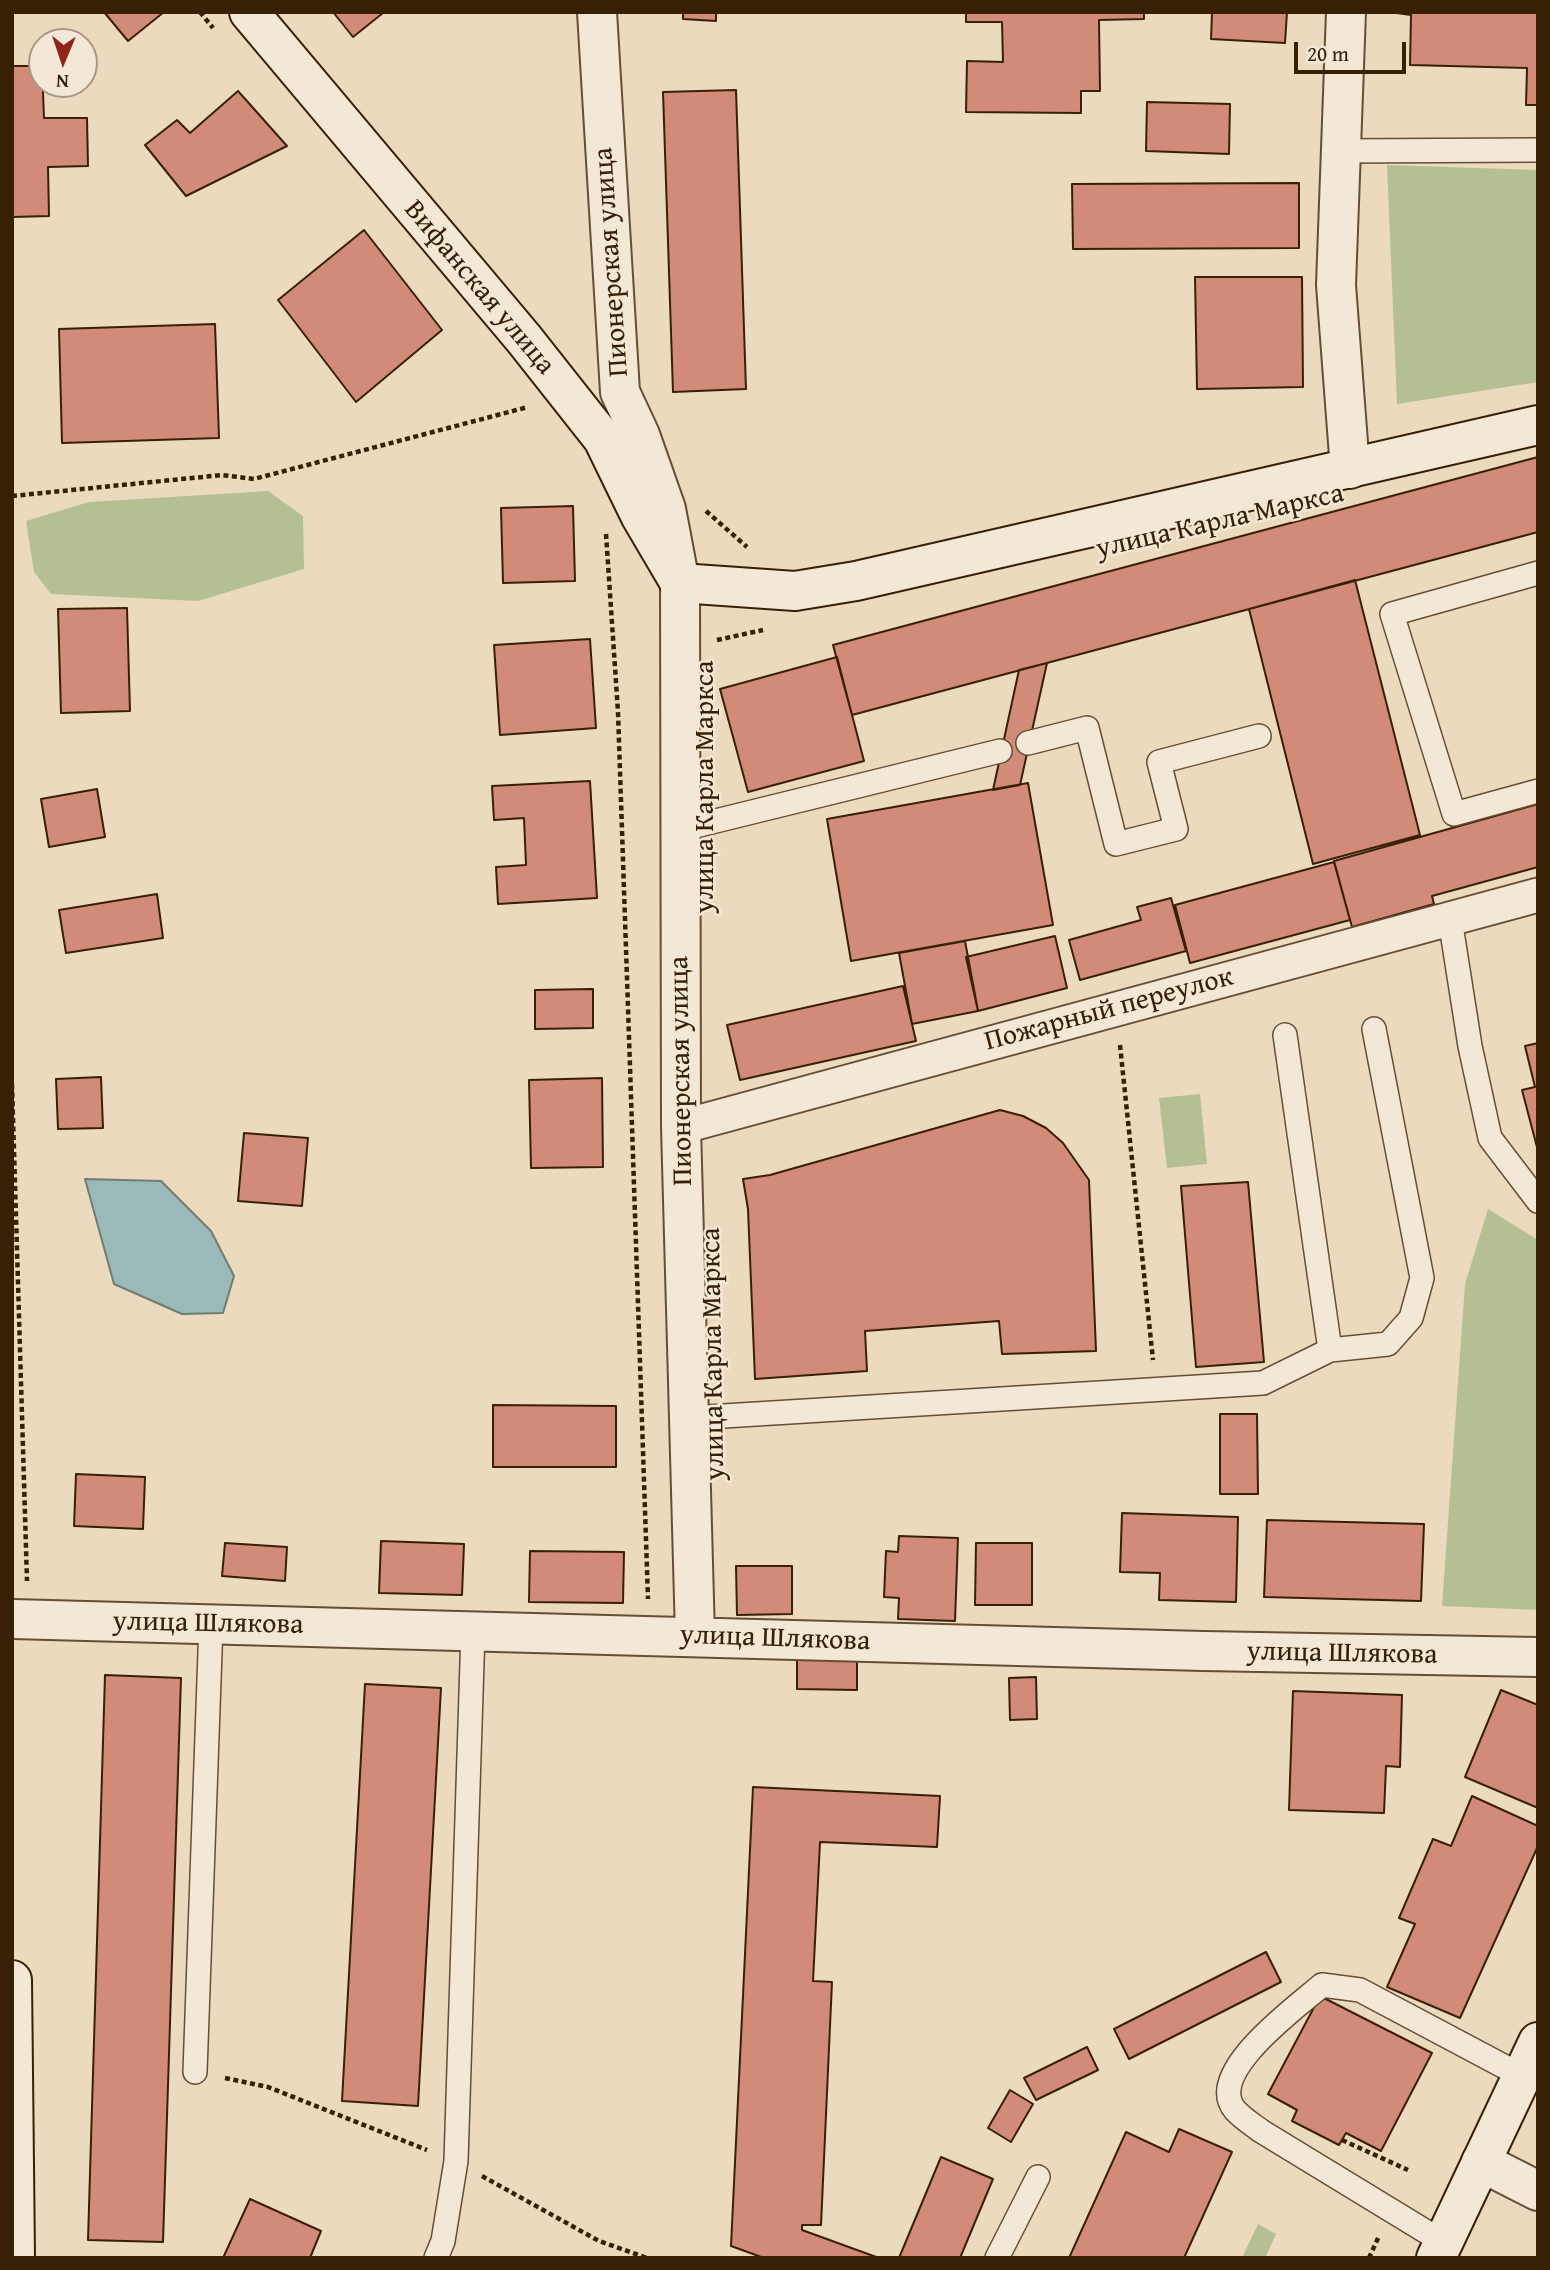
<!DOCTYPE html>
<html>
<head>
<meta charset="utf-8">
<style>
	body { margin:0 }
	#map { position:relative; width:1550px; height:2270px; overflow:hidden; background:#ecdabe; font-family:"Gentium Book Plus",serif }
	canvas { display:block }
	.frame { position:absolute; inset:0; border:14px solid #382006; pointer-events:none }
	.north { position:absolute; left:28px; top:28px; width:70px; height:70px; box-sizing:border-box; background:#f3e7d5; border:2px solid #a89782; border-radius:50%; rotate:182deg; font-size:19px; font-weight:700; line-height:28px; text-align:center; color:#382006 }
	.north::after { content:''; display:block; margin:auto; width:24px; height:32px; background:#8f2418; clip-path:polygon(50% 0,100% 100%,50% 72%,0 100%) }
	.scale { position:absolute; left:1294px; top:42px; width:112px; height:32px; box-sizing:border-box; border:4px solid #382006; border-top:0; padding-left:9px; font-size:21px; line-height:24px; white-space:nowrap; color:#382006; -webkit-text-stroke:5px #f3e7d5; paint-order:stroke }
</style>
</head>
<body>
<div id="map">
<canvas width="1550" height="2270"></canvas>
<div class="frame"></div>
<div class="north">N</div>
<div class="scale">20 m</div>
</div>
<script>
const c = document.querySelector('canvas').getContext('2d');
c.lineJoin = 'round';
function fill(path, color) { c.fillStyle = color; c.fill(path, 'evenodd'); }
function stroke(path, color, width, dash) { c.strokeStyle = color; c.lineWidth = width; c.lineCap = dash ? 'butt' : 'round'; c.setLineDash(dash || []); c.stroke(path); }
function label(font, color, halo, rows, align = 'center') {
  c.font = font + ' "Gentium Book Plus",serif'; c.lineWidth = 5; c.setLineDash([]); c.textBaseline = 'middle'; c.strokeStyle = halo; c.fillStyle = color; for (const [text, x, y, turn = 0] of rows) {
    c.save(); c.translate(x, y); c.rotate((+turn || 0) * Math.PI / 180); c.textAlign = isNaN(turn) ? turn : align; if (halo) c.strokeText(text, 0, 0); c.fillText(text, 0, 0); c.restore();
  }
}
const green = new Path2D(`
	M1387,165L1538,170V382L1397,404Z
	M268,491L303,516L304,569L198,601L51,594L34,572L26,521L89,502Z
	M1200,1094L1207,1164L1167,1168L1159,1098Z
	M1488,1209L1538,1240V1610L1442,1606L1465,1284Z
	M1258,2224L1276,2234L1265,2258H1242Z`);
const water = new Path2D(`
	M85,1179L161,1181L211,1231L234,1276L223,1313L182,1314L114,1284Z`);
const building = new Path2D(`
	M104,12H164L128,41Z
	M333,12H382L383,13L353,37Z
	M683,12H716V21L683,19Z
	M966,12H1144V19L1099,20L1100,91H1081V113L966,112L967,61L1003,62L1002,22H966Z
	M1212,12H1287L1285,43L1211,39Z
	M1389,12H1538V105H1526L1527,68L1410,65L1411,15Z
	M12,66H42L44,118H87L88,166L48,167L49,216L12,217Z
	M736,90L746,389L673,392L663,92Z
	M238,91L287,146L186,196L145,145L177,120L190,133Z
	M1147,102L1230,104L1229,154L1146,151Z
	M1299,183V248L1073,249L1072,184Z
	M364,230L442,330L356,402L278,300Z
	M1195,277H1302L1303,387L1197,389Z
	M215,324L219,438L62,443L59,329Z
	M1538,457V532L852,715L833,645Z
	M573,506L575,581L503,583L501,508Z
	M1355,580L1420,835L1313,864L1249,609Z
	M127,608L130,711L61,713L58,609Z
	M590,639L596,728L500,735L494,645Z
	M837,657L864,761L748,792L720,689Z
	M1047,663L1020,785L993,790L1019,670Z
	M590,781L597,898L498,904L496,867L526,865L524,818L494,820L492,786Z
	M1028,783L1053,925L851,961L827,819Z
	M97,789L105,837L49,847L41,799Z
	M1538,804V867L1432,896L1434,904L1352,927L1334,861Z
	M1334,862L1350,920L1190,963L1175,905Z
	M157,894L163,938L66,953L59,910Z
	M1171,898L1186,951L1080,980L1069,940L1141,920L1137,907Z
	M1055,936L1067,988L978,1011L966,957Z
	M965,941L978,1011L912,1024L899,953Z
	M903,986L916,1041L740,1080L727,1025Z
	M593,989V1028L535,1029V990Z
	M1538,1043V1151L1522,1090L1535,1087L1525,1046Z
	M101,1077L103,1128L58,1129L56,1079Z
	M602,1078L603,1167L531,1168L529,1080Z
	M1000,1110L1023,1116L1046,1128L1063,1143L1089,1180L1096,1351L1002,1354L999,1321L865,1331L867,1371L755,1379L748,1209L743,1179L770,1175Z
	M244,1133L308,1138L302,1206L238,1201Z
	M1248,1182L1264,1362L1196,1367L1181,1186Z
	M493,1405L616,1406V1467H493Z
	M1220,1414H1257L1258,1494H1220Z
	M76,1474L145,1477L143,1529L74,1526Z
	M1122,1513L1238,1517L1236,1602L1159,1600L1160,1573L1120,1572Z
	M1267,1520L1424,1524L1421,1601L1264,1597Z
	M899,1536L958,1538L955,1621L898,1619L899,1598L884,1597L886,1551L898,1552Z
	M381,1541L464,1544L462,1595L379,1593Z
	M225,1543L287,1547L285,1581L222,1576Z
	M976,1543H1032V1605H975Z
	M530,1551L624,1552L623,1603L529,1602Z
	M736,1566H792V1614L737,1615Z
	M797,1655H857V1690L797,1689Z
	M105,1675L181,1678L163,2242L88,2240Z
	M1036,1677L1037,1719L1010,1720L1009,1678Z
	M365,1684L441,1688L418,2106L342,2101Z
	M1501,1690L1538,1705V1808L1465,1777Z
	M1293,1691L1402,1695L1400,1767L1386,1766L1384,1813L1289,1810Z
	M753,1787L940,1796L937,1847L820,1842L813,1981L832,1982L821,2225H802V2230L879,2258H764L731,2246Z
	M1472,1796L1538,1826V1846L1460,2018L1387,1987L1415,1924L1399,1918L1433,1839L1451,1846Z
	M1266,1952L1281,1982L1129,2059L1114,2029Z
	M1320,1996L1432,2053L1381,2151L1346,2133L1339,2145L1292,2121L1297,2110L1268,2094Z
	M1087,2047L1098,2070L1036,2100L1024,2078Z
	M1010,2090L1033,2104L1011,2142L988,2128Z
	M1179,2129L1232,2152L1184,2258H1069L1126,2132L1169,2152Z
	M941,2157L993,2179L960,2258H899Z
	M250,2199L321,2231L310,2258H223Z`);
const path = new Path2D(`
	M200,12L213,28
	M12,496L222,475L254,479L528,407
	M706,511L747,547
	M606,534L618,712L648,1599
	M717,640L763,630
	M1120,1045L1153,1360
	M12,1084L27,1581
	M225,2078L268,2087L427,2150
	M1342,2140L1408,2170
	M482,2176L599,2241L647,2258
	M1369,2258L1379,2236`);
const service = new Path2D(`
	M1340,151L1538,150
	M1538,573L1392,614L1454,814L1538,791
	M1028,743L1087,728L1116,844L1176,829L1159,762L1259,736
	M679,830L1000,751
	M1450,919L1470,1046L1490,1138L1538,1201
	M1330,1350L1388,1344L1411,1318L1422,1278L1374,1029
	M691,1418L1263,1383L1330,1350L1285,1035
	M195,2072L211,1624
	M1443,2242L1261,2131C1253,2125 1242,2118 1235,2110C1204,2073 1297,2007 1322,1985L1360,1990L1522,2076
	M436,2258L443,2241L456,2161L473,1631
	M997,2258L1038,2177`);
const pedestrian = new Path2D(`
	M681,1127L1538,895`);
const minor = new Path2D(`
	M1346,12L1336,285L1350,469
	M680,583L681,1127L695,1636
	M12,1619L1203,1651L1538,1657
	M1481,2162L1538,2191`);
const tertiary = new Path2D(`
	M597,12L620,392L640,435L666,509L679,578`);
const secondary = new Path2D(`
	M249,12L524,339L603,439L640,515L680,583L795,591L856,581L1538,425
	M12,1980L15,2258
	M1436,2258L1538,2042`);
const streetNames = [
	["Пионерская улица",612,262,-94],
	["Вифанская улица",479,288,50],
	["улица Карла Маркса",1220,522,-13],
	["улица Карла Маркса",706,787,-90],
	["Пожарный переулок",1109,1010,-15],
	["Пионерская улица",682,1071,-91],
	["улица Карла Маркса",714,1354,-91],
	["улица Шлякова",208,1624,1],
	["улица Шлякова",775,1639,2],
	["улица Шлякова",1342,1654,1]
];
fill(green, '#b4c094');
fill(water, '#9ab9b9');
stroke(water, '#737c71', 2);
fill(building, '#d38b79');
stroke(building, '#382006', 2);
stroke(service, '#654e34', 26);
stroke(pedestrian, '#654e34', 37);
stroke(minor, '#654e34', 42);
stroke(tertiary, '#654e34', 42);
stroke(secondary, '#382006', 42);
stroke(path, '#382006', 4.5, [5, 3.5]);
stroke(service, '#f3e7d5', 23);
stroke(pedestrian, '#f3e7d5', 33);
stroke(minor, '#f3e7d5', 38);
stroke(tertiary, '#f3e7d5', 38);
stroke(secondary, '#f3e7d5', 38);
label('28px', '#382006', '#f3e7d5', streetNames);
</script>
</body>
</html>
